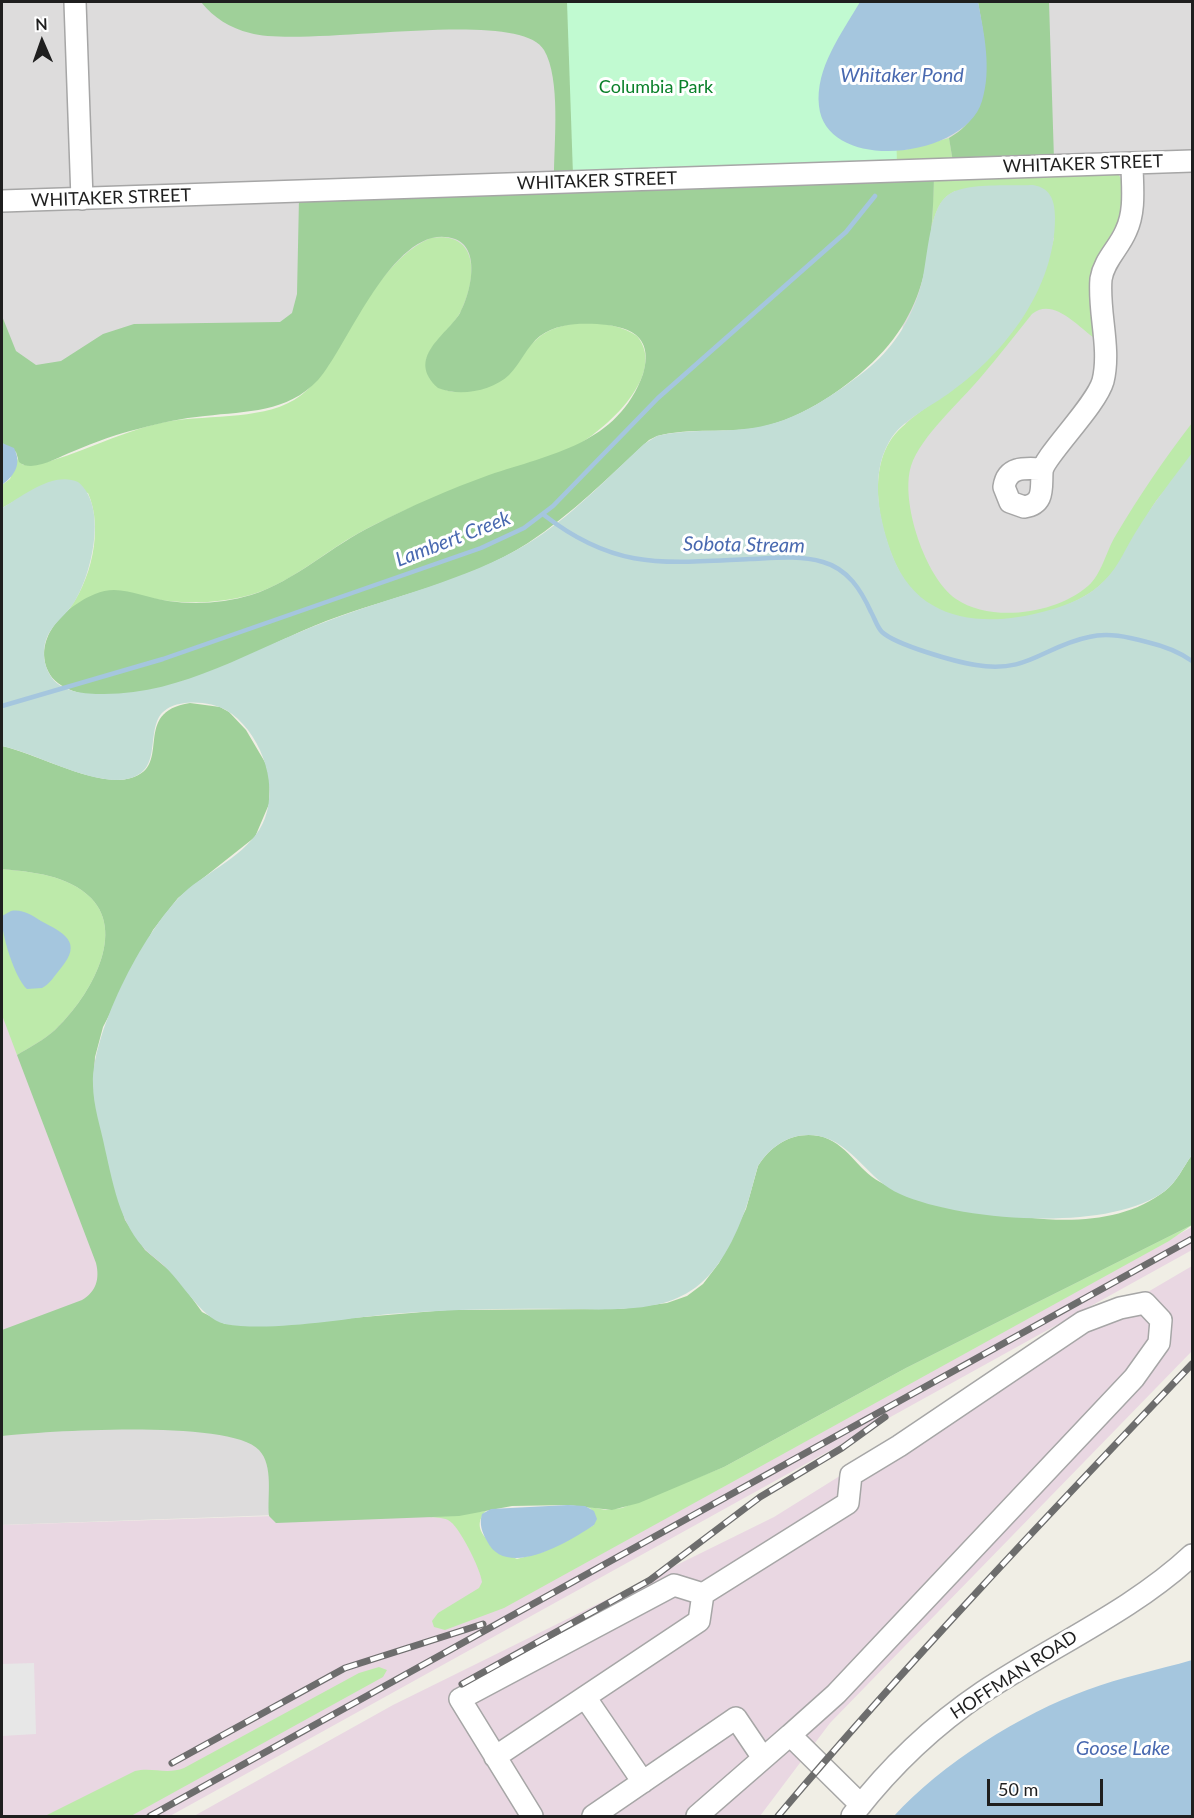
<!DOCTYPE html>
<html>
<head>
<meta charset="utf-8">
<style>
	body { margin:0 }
	#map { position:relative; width:1194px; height:1818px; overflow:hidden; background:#f0eee5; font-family:Lato,sans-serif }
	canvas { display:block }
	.frame { position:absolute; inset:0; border:3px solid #1f1f1f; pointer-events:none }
	.north { position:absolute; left:12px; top:12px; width:60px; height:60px; -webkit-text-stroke:4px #fff; paint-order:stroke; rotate:358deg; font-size:16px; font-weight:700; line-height:24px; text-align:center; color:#1f1f1f }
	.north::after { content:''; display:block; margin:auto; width:21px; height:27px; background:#1f1f1f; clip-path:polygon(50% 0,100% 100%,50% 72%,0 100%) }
	.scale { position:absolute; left:987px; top:1779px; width:116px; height:27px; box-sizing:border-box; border:3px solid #1f1f1f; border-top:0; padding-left:8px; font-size:18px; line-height:21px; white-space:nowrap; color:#1f1f1f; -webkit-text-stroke:4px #fff; paint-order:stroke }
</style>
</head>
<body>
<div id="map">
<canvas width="1194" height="1818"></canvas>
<div class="frame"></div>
<div class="north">N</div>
<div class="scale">50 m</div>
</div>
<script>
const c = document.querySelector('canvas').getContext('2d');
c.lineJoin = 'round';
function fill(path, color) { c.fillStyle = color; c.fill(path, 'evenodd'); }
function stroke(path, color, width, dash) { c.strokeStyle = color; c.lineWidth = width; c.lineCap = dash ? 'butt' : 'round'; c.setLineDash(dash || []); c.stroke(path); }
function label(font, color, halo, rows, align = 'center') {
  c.font = font + ' Lato,sans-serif'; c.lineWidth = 6; c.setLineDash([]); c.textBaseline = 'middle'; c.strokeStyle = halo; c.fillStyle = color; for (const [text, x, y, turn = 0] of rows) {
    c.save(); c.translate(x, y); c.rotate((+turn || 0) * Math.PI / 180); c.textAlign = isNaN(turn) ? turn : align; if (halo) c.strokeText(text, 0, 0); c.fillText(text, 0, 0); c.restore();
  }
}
const residential = new Path2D(`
	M2,2H1192V659L913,670L898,178L310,358L2,370Z
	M271,1408L276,1515L2,1525V1419Z`);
const industrial = new Path2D(`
	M2,822L231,1409L2,1419Z
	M1192,1227V1250L170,1816H2V1525L453,1510L507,1605Z
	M1192,1266V1351L830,1723L760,1816H194L393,1705L774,1517L928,1421Z`);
const grass = new Path2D(`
	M835,136L905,150L949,138L953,162L830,166Z
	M1118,174L1122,180L1121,217L1098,257L1091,292L1093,337C1077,325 1052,297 1032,314C1015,335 998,357 981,377C960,402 921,436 911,466C900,502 925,577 956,599C991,623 1056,614 1088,586C1102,574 1106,551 1116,535C1139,496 1165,458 1192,423C1192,431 1194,447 1192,454C1185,469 1166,488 1156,501C1136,530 1123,569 1094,590C1047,624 938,639 904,580C880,539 861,463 902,427C926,404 957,390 981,366C1021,328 1041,292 1054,238L955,191C940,198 936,211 932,226L934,176Z
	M431,238C479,231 477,277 462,309C453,328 435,338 427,358C425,365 427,374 432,380C448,400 475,391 496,383C509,369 522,352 537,339C561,317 612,319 637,336C670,376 599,436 567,451C499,474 432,495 368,528C328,548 293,583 250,595C224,602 196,604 169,601C120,595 112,578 67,612C91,582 104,529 88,493L43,485L2,508V485L10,479L18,458L23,465H35C78,455 117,433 160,423C201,414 259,421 294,400C314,388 324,370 335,352C357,315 390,254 431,238Z
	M2,869C32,872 68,875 91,898C128,936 85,1002 55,1030C44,1040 30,1047 17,1055L2,1015Z
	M1192,1225L1169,1241L504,1608L445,1630L434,1627L432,1621L438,1613L479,1588L482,1582C481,1570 459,1525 448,1520C442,1517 434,1518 429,1517L486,1511C465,1533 502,1551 517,1559L543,1552L594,1525L591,1509L585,1506L606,1510L622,1508L724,1467L906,1368Z
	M379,1667L387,1670L383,1677L131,1816H45L135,1771C152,1767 167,1775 184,1768L359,1673Z`);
const forest = new Path2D(`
	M201,2H570L821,117L554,176C554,142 561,79 544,50C519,6 306,49 250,33C230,28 214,18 201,2Z
	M978,2H1049L1054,159L953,162L949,138C999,111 986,47 978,2Z
	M934,176C932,272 922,331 839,390C815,407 791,420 762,427C728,434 691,427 657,436L649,440C611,475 572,514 528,543C468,582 393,596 326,621C259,647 145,717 73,691C62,686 53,682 48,671C33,637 66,606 95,594C119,583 144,598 168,601C195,605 225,603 251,595C296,581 332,545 374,525C411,506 450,489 489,475C551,454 618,444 643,374C647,361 648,345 636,335C626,327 610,325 597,324C578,323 556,324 540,336C527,346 521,363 509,375C492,391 460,397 438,388C405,358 446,336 460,313C470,295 482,249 455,239C395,218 348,347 318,380C287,413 247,411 205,416C182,418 160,423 138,429C117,434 95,442 74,451C61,456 46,465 31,466C26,466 23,465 19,462L16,452L2,443V316L16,351L36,365L61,361L103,334L134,324L280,322L292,313L297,294L299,198Z
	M190,703L220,707L229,712L246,730L266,764L270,781L269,804L255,837L178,898L153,930L103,1027L95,1057L93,1084L109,1164L125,1220L145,1250L176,1276L202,1312L225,1324L268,1325L447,1310L620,1309L667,1303L687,1296L703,1284L719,1263L746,1209L758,1166C771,1145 793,1131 819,1136C847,1142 857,1170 880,1182C893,1190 913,1192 928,1196C997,1216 1102,1240 1165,1191C1177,1182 1183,1167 1192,1155V1225L906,1368L724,1467L639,1503L612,1510L568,1505L512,1506L459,1516L276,1523L269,1516C267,1496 274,1466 259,1450C231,1419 45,1431 2,1436V1330L82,1300C96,1292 100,1279 96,1263L17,1055C30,1047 44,1040 55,1030C85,1002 128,936 91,898C68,875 32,872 2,869V746C38,754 97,788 131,778C174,766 130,712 190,703Z`);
const wetland = new Path2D(`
	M1033,185C1051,188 1055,201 1055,218C1055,288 1006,352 952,391C931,407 902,419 889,442C869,477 880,522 893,557C919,623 985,628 1046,611C1068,605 1089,597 1105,580C1119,566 1126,547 1137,530C1153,504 1173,478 1192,453V1155C1183,1167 1177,1182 1165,1191C1110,1233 960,1221 900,1194C869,1181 853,1143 819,1136C793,1131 771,1145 758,1166C753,1182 750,1198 744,1213C708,1309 662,1311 569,1309C509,1308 449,1309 389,1314C344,1319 268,1332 225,1324C199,1318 180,1276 155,1258C121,1232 114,1188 105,1149C101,1128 93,1106 93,1084C92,1030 147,924 188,889C214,868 253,851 265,818C279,781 259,730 226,710C209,700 168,697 158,719C148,741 160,772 127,779C93,786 38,754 2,746V508C23,496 53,471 78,482C108,506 92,573 75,601C67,615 51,624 46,640C42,652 44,665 50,675C59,691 82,694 99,694C181,696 250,650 325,622C392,596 465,581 527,544C570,518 607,478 644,444L657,436C685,429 715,432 744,429C790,425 829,399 865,371C892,350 910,322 920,289C928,265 927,210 948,195C965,182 1011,186 1033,185Z`);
const park = new Path2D(`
	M567,2H892L897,163L573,175Z`);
const parking = new Path2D(`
	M34,1663L36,1734L2,1736V1664Z`);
const water = new Path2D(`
	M860,2H978C984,33 992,69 982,101C965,159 826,174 819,106C815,68 842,33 860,2Z
	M2,443L14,448C22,464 15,475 2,485Z
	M11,911C23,909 31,915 41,921C64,933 83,942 61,968C55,975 50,984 42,988L27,989C15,979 0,931 2,916Z
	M568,1505L585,1506L594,1511L597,1519L594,1525C569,1542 506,1580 487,1541C482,1532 479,1524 482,1514L491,1509Z
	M1192,1660V1816H894C940,1765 1022,1713 1087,1690C1121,1677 1158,1670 1192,1660Z`);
const stream = new Path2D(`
	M544,515C616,571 665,563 750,559C774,558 799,555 823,562C848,569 861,590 871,612C875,619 877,627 882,632C896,645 956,662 976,665C1028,674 1044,646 1089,637C1108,632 1128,637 1147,642C1164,646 1178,651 1192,661
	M2,706L163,659L481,548L524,528L553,506L658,398L846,232L875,196`);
const minor = new Path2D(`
	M75,2L82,199
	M2,201L1192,161
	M1042,469C1025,468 1007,466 1004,487L1010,502L1024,507C1045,504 1041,488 1042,472C1043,457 1096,406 1103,381C1111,348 1098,312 1101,279C1104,260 1119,248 1126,231C1136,210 1132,185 1132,163
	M585,1697L643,1782
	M495,1757L699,1621L703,1594
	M532,1816L460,1699L674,1585L703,1594L848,1503L851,1475L899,1446L1083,1322L1120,1308L1145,1303L1161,1320L1159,1343L1134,1378L836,1694L789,1736
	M593,1816L736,1718L763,1758
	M697,1816L790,1735L861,1805
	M852,1816C888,1769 934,1725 983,1692C1052,1646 1132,1611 1192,1555`);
const rail = new Path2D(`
	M462,1684L650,1580L760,1497L842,1448L885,1417
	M172,1763L345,1668L483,1624
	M150,1816L1192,1239
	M778,1816C910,1660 1051,1512 1192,1364`);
const parkNames = [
	["Columbia Park",656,87]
];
const streetNames = [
	["WHITAKER STREET",1083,164,-2],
	["WHITAKER STREET",597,181,-2],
	["WHITAKER STREET",111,198,-2],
	["HOFFMAN ROAD",1014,1675,-33]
];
const waterNames = [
	["Whitaker Pond",902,76],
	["Lambert Creek",453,539,-21],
	["Sobota Stream",744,545,1],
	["Goose Lake",1123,1749]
];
fill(residential, '#dddcdc');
fill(industrial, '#e9d7e2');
fill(grass, '#bdeaaa');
fill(forest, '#9fd099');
fill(wetland, '#c2ded6');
fill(park, '#c1fad1');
fill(parking, '#e7e7e7');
fill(water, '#a5c6de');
stroke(stream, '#a5c6de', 4.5);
stroke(minor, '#a6a6a6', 24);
stroke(minor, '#fff', 21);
stroke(rail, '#6d6d6d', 7);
stroke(rail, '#fff', 4.5, [14]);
label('18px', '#0a802a', '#fff', parkNames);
label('18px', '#1f1f1f', '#fff', streetNames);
label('italic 20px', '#4969b0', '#fff', waterNames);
</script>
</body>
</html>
